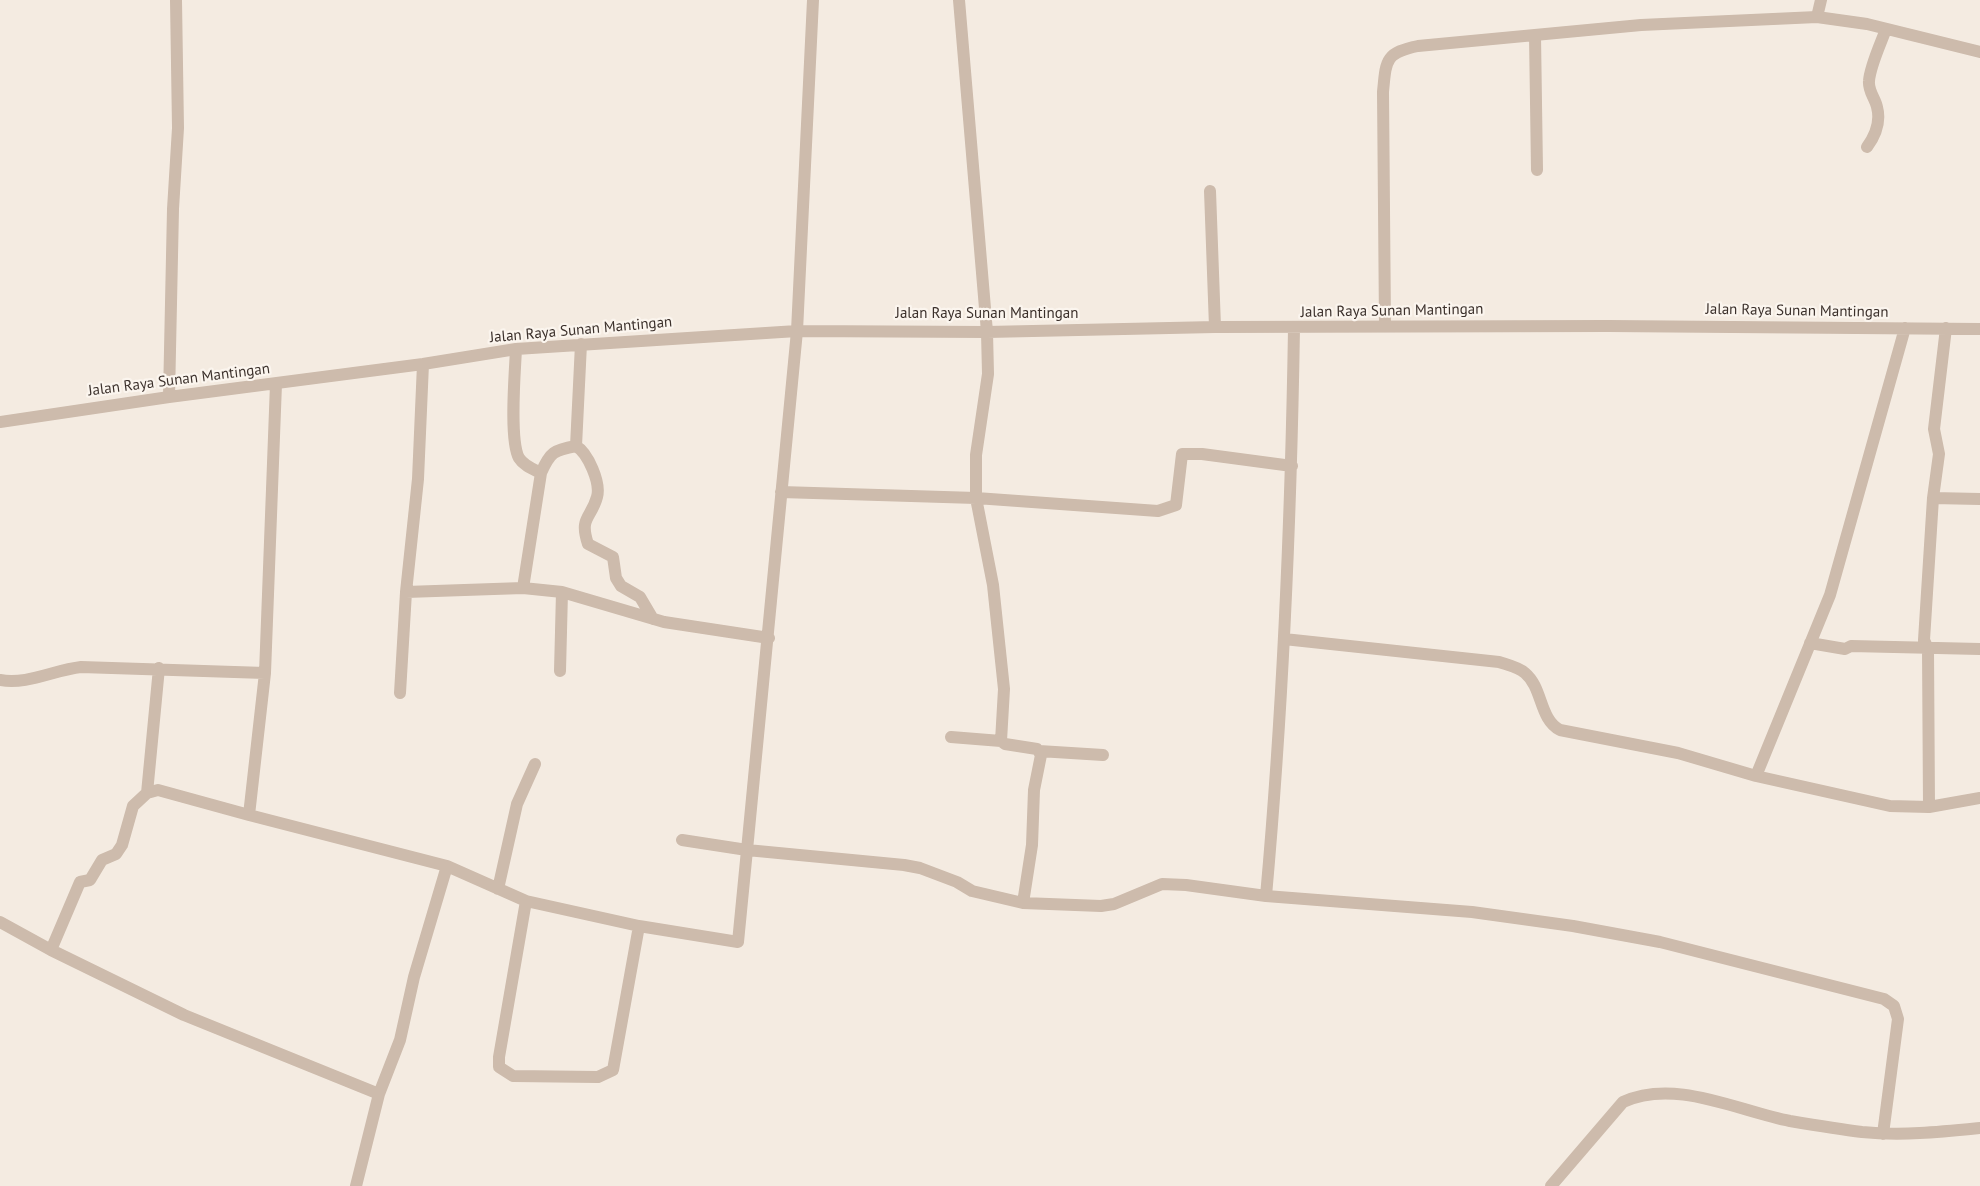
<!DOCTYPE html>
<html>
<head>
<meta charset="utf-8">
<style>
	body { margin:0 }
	canvas { display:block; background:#f4ebe1 }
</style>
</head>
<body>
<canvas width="1980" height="1186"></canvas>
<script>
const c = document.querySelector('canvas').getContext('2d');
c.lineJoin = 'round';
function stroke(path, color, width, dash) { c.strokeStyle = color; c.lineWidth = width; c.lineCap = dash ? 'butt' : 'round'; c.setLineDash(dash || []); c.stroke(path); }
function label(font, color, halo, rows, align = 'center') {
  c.font = font + ' "PT Sans",sans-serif'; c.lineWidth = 4.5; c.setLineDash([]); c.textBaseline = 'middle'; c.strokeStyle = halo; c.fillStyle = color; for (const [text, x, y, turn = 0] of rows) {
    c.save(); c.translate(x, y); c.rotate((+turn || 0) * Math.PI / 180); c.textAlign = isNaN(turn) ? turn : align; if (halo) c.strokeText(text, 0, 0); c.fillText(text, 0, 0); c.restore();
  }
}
const minor = new Path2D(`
	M813,0L797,331L747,850L904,865L920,868L957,882L972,891L1023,903L1101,906L1114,904L1162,884L1186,885L1266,896L1472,912L1573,926L1660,942L1884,999L1894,1006L1898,1019L1883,1134
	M959,0L987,332L988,374L976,455V498L1158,511L1176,505L1182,454H1202L1292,466
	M1817,17L1821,0
	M1535,35L1537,170
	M1867,147C1875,136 1881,122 1877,107C1875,98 1868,91 1869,81C1870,66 1881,43 1886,29
	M1210,191L1215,327
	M1385,326L1383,92C1386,60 1385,53 1418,46L1641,25L1817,17L1867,24L1980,52
	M516,349C515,372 509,440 519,458C524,466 533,469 541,473
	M169,397L173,209L178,128L176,0
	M0,422L169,397L423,364L516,349L797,331L987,332L1215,327L1608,326L1980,329
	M576,446C588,453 601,483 597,497C591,519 579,517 588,544L613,557L616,578L621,586L640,597L653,619
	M781,492L976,498L993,585L1004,689L1001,741L1005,744L1037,749L1041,755L1034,790L1032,845L1023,903
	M1933,498L1980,499
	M523,588L541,473C550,452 554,450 576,446L581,344
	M406,592L523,588L562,592L664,622L769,638
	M1284,639L1499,662C1508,665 1518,667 1525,673C1543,688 1539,719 1560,730L1678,753L1756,776L1890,806L1929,807L1980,798
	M1810,643L1845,649L1851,646L1980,649
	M560,671L562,592
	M265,673L249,815L447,866L526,901L639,926L738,942L747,850L682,840
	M0,680C27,685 54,670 81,667L265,673L276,384
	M400,693L406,592L418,479L423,364
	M951,737L1001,741
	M1039,751L1103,755
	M1756,776L1830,595L1905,328
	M147,793L158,790L249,815
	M1929,807L1928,649L1924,640L1933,498L1939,454L1934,429L1946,328
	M498,889L517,804L535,764
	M1266,896C1283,707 1291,518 1294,328
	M526,901L499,1057V1067L513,1076L598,1077L613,1070L639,926
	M0,922L51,950L184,1015L379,1094L356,1186
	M51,950L80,882L90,880L102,860L116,854L122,845L133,806L147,793L159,668
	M379,1094L400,1040L414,977L447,866
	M1551,1186L1623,1102C1675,1078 1738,1111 1790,1121C1814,1125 1838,1129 1862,1132C1902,1136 1940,1132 1980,1128`);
const streetNames = [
	["Jalan Raya Sunan Mantingan",1392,311,-1],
	["Jalan Raya Sunan Mantingan",1797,311,1],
	["Jalan Raya Sunan Mantingan",987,314],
	["Jalan Raya Sunan Mantingan",581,330,-5],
	["Jalan Raya Sunan Mantingan",179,380,-7]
];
stroke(minor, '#cdbbac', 12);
label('15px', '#3b302b', '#fbf5ee', streetNames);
</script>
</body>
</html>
